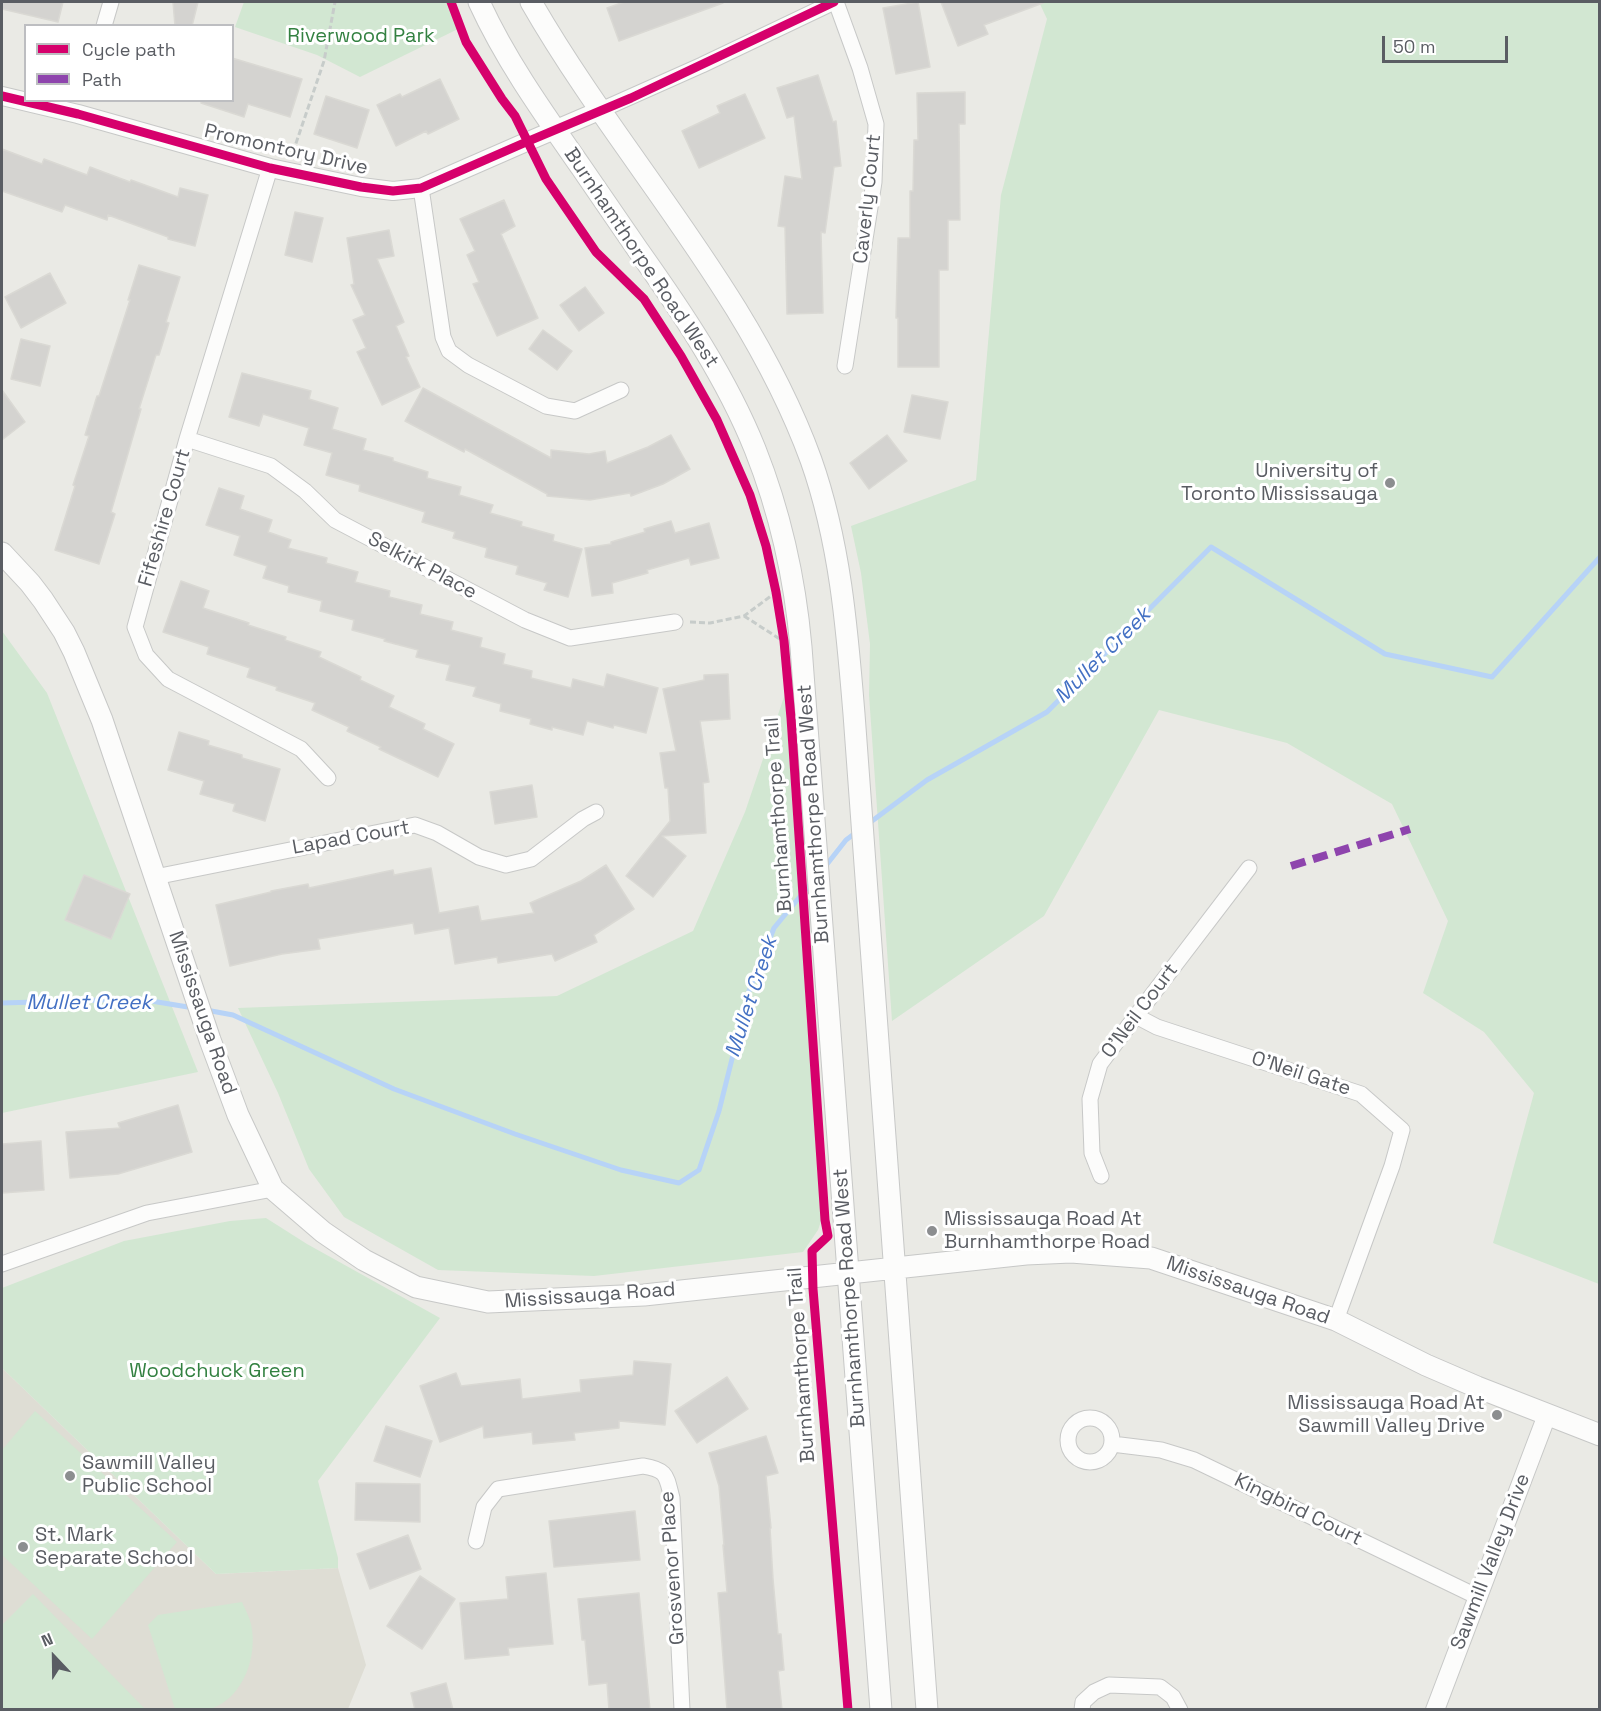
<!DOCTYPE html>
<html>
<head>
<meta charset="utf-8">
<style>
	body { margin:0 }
	#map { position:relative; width:1601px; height:1711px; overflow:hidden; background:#eaeae5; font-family:"Space Grotesk",sans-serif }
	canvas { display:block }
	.frame { position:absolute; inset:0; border:3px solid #5a5d63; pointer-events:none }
	.legend { position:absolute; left:24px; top:24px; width:210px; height:78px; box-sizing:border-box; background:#fff; border:2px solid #bdbec1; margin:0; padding:8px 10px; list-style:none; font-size:18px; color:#5a5d63 }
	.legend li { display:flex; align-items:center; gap:12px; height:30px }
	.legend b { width:30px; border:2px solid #bdbec1 }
	.north { position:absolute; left:24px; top:1627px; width:60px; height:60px; -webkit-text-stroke:4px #fff; paint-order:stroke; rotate:338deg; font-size:16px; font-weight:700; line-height:24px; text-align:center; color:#5a5d63 }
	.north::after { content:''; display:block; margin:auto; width:21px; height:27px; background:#5a5d63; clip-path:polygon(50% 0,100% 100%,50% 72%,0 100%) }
	.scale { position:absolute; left:1382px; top:36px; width:126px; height:27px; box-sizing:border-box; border:3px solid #5a5d63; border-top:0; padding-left:8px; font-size:18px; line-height:21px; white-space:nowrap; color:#5a5d63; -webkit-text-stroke:4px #fff; paint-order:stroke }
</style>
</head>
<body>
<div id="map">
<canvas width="1601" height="1711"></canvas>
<div class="frame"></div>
<ul class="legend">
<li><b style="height:8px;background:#d6006c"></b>Cycle path</li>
<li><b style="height:8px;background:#8e44ad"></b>Path</li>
</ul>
<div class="north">N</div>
<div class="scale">50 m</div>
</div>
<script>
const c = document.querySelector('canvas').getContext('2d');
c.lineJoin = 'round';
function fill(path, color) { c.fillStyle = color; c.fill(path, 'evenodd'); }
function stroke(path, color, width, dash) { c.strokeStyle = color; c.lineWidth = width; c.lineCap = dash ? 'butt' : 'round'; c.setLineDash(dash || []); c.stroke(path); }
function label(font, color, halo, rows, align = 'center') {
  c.font = font + ' "Space Grotesk",sans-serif'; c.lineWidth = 6; c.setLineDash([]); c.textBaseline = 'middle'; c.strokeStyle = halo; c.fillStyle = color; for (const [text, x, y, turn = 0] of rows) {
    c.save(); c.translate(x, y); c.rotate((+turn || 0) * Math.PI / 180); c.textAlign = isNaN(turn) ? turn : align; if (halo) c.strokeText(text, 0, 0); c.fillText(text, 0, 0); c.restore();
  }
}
const education = new Path2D(`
	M2,1368L216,1574L338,1568L366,1665L348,1709H2Z`);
const green = new Path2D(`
	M244,2H447L458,29L360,77L317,55L235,27Z
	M1039,2H1599V1284L1493,1243L1534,1093L1484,1032L1423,993L1448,921L1392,804L1287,743L1159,710L1044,916L892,1021L869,695L870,644L861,573L851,526L976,480L1001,195L1047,19Z
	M2,631L47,693L198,1072L2,1113Z
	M785,694L821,1221L818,1230L803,1252L594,1276L438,1270L344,1217L309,1169L278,1093L238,1008L557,996L693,931L745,812Z
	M266,1218L307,1244L440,1318L318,1481L338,1558V1568L216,1574L2,1368V1288L124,1241L230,1221Z
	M35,1411L177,1542L92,1639L2,1555V1450Z
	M33,1594L145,1709H2V1625Z
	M242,1602C245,1609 249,1616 251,1624C258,1655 244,1696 213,1708C203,1711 187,1710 175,1709L148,1625L158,1615Z`);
const stream = new Path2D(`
	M868,824L927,780L1047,712L1211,547L1385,654L1492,677L1600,557
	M824,868L846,840L858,831
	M2,1003L139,999L194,1008
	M206,1010L233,1015L394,1089L515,1134L621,1170L679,1183L699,1170L719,1111L749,991L774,928L812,882`);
const building = new Path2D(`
	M2,2H63L58,22L2,9Z
	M173,2H198L192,26H175Z
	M624,2H722L723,3L619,41L607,8Z
	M918,2L930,67L896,74L883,8Z
	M941,2H1043V3L984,25L988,34L958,46Z
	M232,58L302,79L290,117L248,104L244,117L201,103L202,100H232Z
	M818,75L833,122L836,121L841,166L834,167L825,233L821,232L823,313L787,314L785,227L778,226L785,176L802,179L794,116L787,118L777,88Z
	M440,79L459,119L428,134L426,131L396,146L377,105L400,94L402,97Z
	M965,92V124H959L960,220H948V270H939V367H898V318H896L898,238H910V191H913L914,140H918L917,93Z
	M745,94L765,138L699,168L682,131L720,113L717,106Z
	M326,96L369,110L357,148L314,134Z
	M2,149L42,164L44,159L87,175L90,167L130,182L131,180L178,197L180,188L208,195L195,246L168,239V237L108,215L107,220L65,205L62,212L2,191Z
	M504,200L515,226L501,234L538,318L497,336L473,284L479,282L467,255L475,251L460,219Z
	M295,212L323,218L312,262L285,255Z
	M389,230L394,256L377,259L404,322L396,326L409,356L406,357L420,387L382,405L357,352L366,348L353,320L365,315L351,285L354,284L347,238Z
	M139,265L180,277L166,322L169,323L159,355H156L139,409H141L111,512L115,514L99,564L55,550L75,486L73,485L89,436L85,435L97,396H99L130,300H128Z
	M50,273L66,303L21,328L5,297Z
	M585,287L604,313L579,331L560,305Z
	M543,330L572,351L557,370L529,349Z
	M21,339L50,346L40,386L11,379Z
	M242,373L311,391L309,399L338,408L332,429L366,439L363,450L393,458V461L428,472L427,478L461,487L459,495L493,505L490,513L522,522L521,526L554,535L553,541L582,549L568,597L544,590L547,583L516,574L518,566L485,557L487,548L453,538L455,532L422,522L425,512L359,491L360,485L326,475L332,453L304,445L309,428L263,414L259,426L229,417Z
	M423,388L551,458V450L589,454L605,451L607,463L648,447L671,435L690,469L663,484L631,496L630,493L590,500L547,496V494L465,449L464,452L405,421Z
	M2,390L25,422L2,440Z
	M912,395L948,402L940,439L904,432Z
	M887,435L907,461L869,489L850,463Z
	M219,488L244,496L240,509L272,520L268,532L291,540L288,548L327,558L326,563L358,572L355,582L390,591L389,597L422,605L420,614L453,622L451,630L482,638L480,647L505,654L503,664L532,671L531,678L571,688L573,679L604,687L607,674L658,688L646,733L614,725L613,728L587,721L583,735L552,727V730L530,724L531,719L500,711L501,704L473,696L476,687L446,680L450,665L416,657L418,650L384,641L385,639L352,630L354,620L320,611L322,601L288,592L289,586L263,578L267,566L234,555L240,536L206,525Z
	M671,521L675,533L709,523L719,558L691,565L689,558L647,570L648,573L612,583L613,593L592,596L585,548L611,544V542L645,532L644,529Z
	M181,581L209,591L203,608L249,623L248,625L286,637L285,640L321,652L319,657L361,677L360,680L394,696L389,707L425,724L423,729L454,744L438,777L379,749L381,747L347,731L349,727L312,710L315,703L276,690L277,687L247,677L250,668L207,654L209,647L163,632Z
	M728,674L730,719L700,721L709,782L703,783L706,833L662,836L686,856L653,897L626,876L670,821L668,788H665L660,753L676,751L663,689L704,680V675Z
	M179,732L209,741L208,745L242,755V758L280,769L265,821L233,811L235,804L200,794L204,781L168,770Z
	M532,785L537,817L495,824L490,792Z
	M606,865L634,909L594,935L597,942L555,961L552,954L498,963L497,957L455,964L449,928L415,934L413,923L318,939L320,949L282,954L230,966L216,905L271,892V891L308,884L309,888L393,870L394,875L431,868L439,913L478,906L481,921L534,913L530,903L581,881Z
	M84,875L130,894L111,939L65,920Z
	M178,1105L192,1152L118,1174L70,1178L66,1132L120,1128L118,1123Z
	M41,1141L44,1190L2,1193V1144Z
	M634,1361L671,1364L665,1425L619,1421V1428L574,1433L575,1440L533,1444L532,1432L484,1438L483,1426L440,1442L420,1386L456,1373L461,1386L520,1379L522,1399L581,1392L580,1380L633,1375Z
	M727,1377L748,1409L697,1443L675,1411Z
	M386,1426L432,1441L420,1477L374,1461Z
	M766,1436L778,1473L766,1476L771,1528H770L773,1579L778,1634H781L784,1670L778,1671L782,1710H727L718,1593L727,1592L723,1545H724L719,1486L709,1453Z
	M356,1483L420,1484V1522L355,1520Z
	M635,1511L640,1560L554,1567L549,1521Z
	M408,1535L421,1569L370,1589L357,1554Z
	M546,1573L553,1644L508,1648L509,1655L465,1659L460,1603L508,1599L506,1577Z
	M420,1576L455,1599L422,1649L387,1626Z
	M639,1593L650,1710H609L607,1683L589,1685L585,1640H582L578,1599Z
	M446,1683L453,1710H415L411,1693Z`);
const path = new Path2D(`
	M293,152L324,61L335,2
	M744,616L783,641
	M690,622L710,623L744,616L775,593`);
const minor = new Path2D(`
	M836,2L860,68L876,124L874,182L845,366
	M104,26L111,2
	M601,110L702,65L834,2
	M270,168L187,439L135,627L146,655L168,679L301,749L328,778
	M421,188L443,337L449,351L468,365L546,406L575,411L621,390
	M187,439L271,466L305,491L335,520L525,620L570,638L675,622
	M155,877L415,825L437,833L479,857L506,865L531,859L583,819L596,812
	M1136,1016L1157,1027L1361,1094L1402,1130L1392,1166L1336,1320
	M1101,1176L1092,1153L1090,1099L1100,1064L1136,1016L1249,868
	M2,1264L147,1213L273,1189
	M1068 1440a22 22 0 1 1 44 0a22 22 0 1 1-44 0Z
	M1112,1444L1161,1450L1194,1460L1478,1597
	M476,1541L484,1507L498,1489L643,1466C668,1470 666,1476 672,1498L682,1710
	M1082,1710L1083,1702L1094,1692L1109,1685L1160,1687L1173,1697L1180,1710`);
const tertiary = new Path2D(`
	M2,96L78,114L270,168L361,187L393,191L421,188L524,143L601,110
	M1435,1710L1547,1415`);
const secondary = new Path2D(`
	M479,2C506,61 544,114 581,167C600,195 619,222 638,250C682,312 726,377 755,449C780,512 795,579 801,647L881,1710
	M531,2C620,157 749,290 811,460C840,542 847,628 854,714L927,1710
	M2,553L30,583L43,600L64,632L74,652L102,720L210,1040L238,1115L273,1189L323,1232L364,1260L416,1287L488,1302L644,1295L1026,1254L1071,1252L1151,1258L1336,1320L1426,1365L1477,1387L1600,1435`);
const quiet = new Path2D(`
	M1291,866L1410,829`);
const cycleway = new Path2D(`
	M451,2L466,42L502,99L515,116L546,179L596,252L644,299L681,356L717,420L750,495L766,546L776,592L784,641L791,718L825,1220L828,1236L812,1251L813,1289L848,1710
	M2,96L78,114L270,168L361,187L393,191L421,188L524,143L631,98L834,2`);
const markers = [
	[1390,483,6,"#8c8e90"],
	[932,1231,6,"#8c8e90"],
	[1497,1415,6,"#8c8e90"],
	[70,1476,6,"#8c8e90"],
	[23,1547,6,"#8c8e90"]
];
const parkNames = [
	["Riverwood Park",361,37],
	["Woodchuck Green",217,1372]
];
const streetNames = [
	["Promontory Drive",286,150,13],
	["Caverly Court",868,199,-84],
	["Burnhamthorpe Road West",641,258,56],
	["Fifeshire Court",165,518,-74],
	["Selkirk Place",422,566,28],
	["Burnhamthorpe Road West",814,814,-94],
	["Burnhamthorpe Trail",779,815,-94],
	["Lapad Court",351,838,-10],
	["O'Neil Court",1140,1011,-53],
	["Mississauga Road",202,1013,71],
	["O'Neil Gate",1301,1074,18],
	["Mississauga Road",1248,1291,19],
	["Mississauga Road",590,1296,-4],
	["Burnhamthorpe Road West",850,1298,-94],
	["Burnhamthorpe Trail",802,1365,-94],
	["Kingbird Court",1298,1510,26],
	["Sawmill Valley Drive",1491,1562,-69],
	["Grosvenor Place",673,1568,-94]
];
const poiNames = [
	["University of",1378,472,"right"],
	["Toronto Mississauga",1378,495,"right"],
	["Mississauga Road At",944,1220],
	["Burnhamthorpe Road",944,1243],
	["Mississauga Road At",1485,1404,"right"],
	["Sawmill Valley Drive",1485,1427,"right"],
	["Sawmill Valley",82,1464],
	["Public School",82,1487],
	["St. Mark",35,1536],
	["Separate School",35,1559]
];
const waterNames = [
	["Mullet Creek",1103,656,-45],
	["Mullet Creek",752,997,-72],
	["Mullet Creek",89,1003]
];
fill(education, '#deddd4');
fill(green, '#d2e7d2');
stroke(stream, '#b7d3f7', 5);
fill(building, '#d4d3d0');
stroke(building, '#dad9d4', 1.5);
stroke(minor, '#c7c8c7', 17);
stroke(tertiary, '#c7c8c7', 20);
stroke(secondary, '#c7c8c7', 23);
stroke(path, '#c7ccca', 3, [6, 3]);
stroke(minor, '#fcfcfb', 15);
stroke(tertiary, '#fcfcfb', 18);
stroke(secondary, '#fcfcfb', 21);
stroke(quiet, '#8e44ad', 8, [15, 8]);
stroke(cycleway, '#d6006c', 9);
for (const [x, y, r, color] of markers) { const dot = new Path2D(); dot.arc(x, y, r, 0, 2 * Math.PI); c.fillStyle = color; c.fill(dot); stroke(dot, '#fff', 2); }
label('20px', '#338141', '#fff', parkNames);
label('20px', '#5a5d63', '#fff', streetNames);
label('20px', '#5a5d63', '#fff', poiNames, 'left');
label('italic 21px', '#4370c3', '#fff', waterNames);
</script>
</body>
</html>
